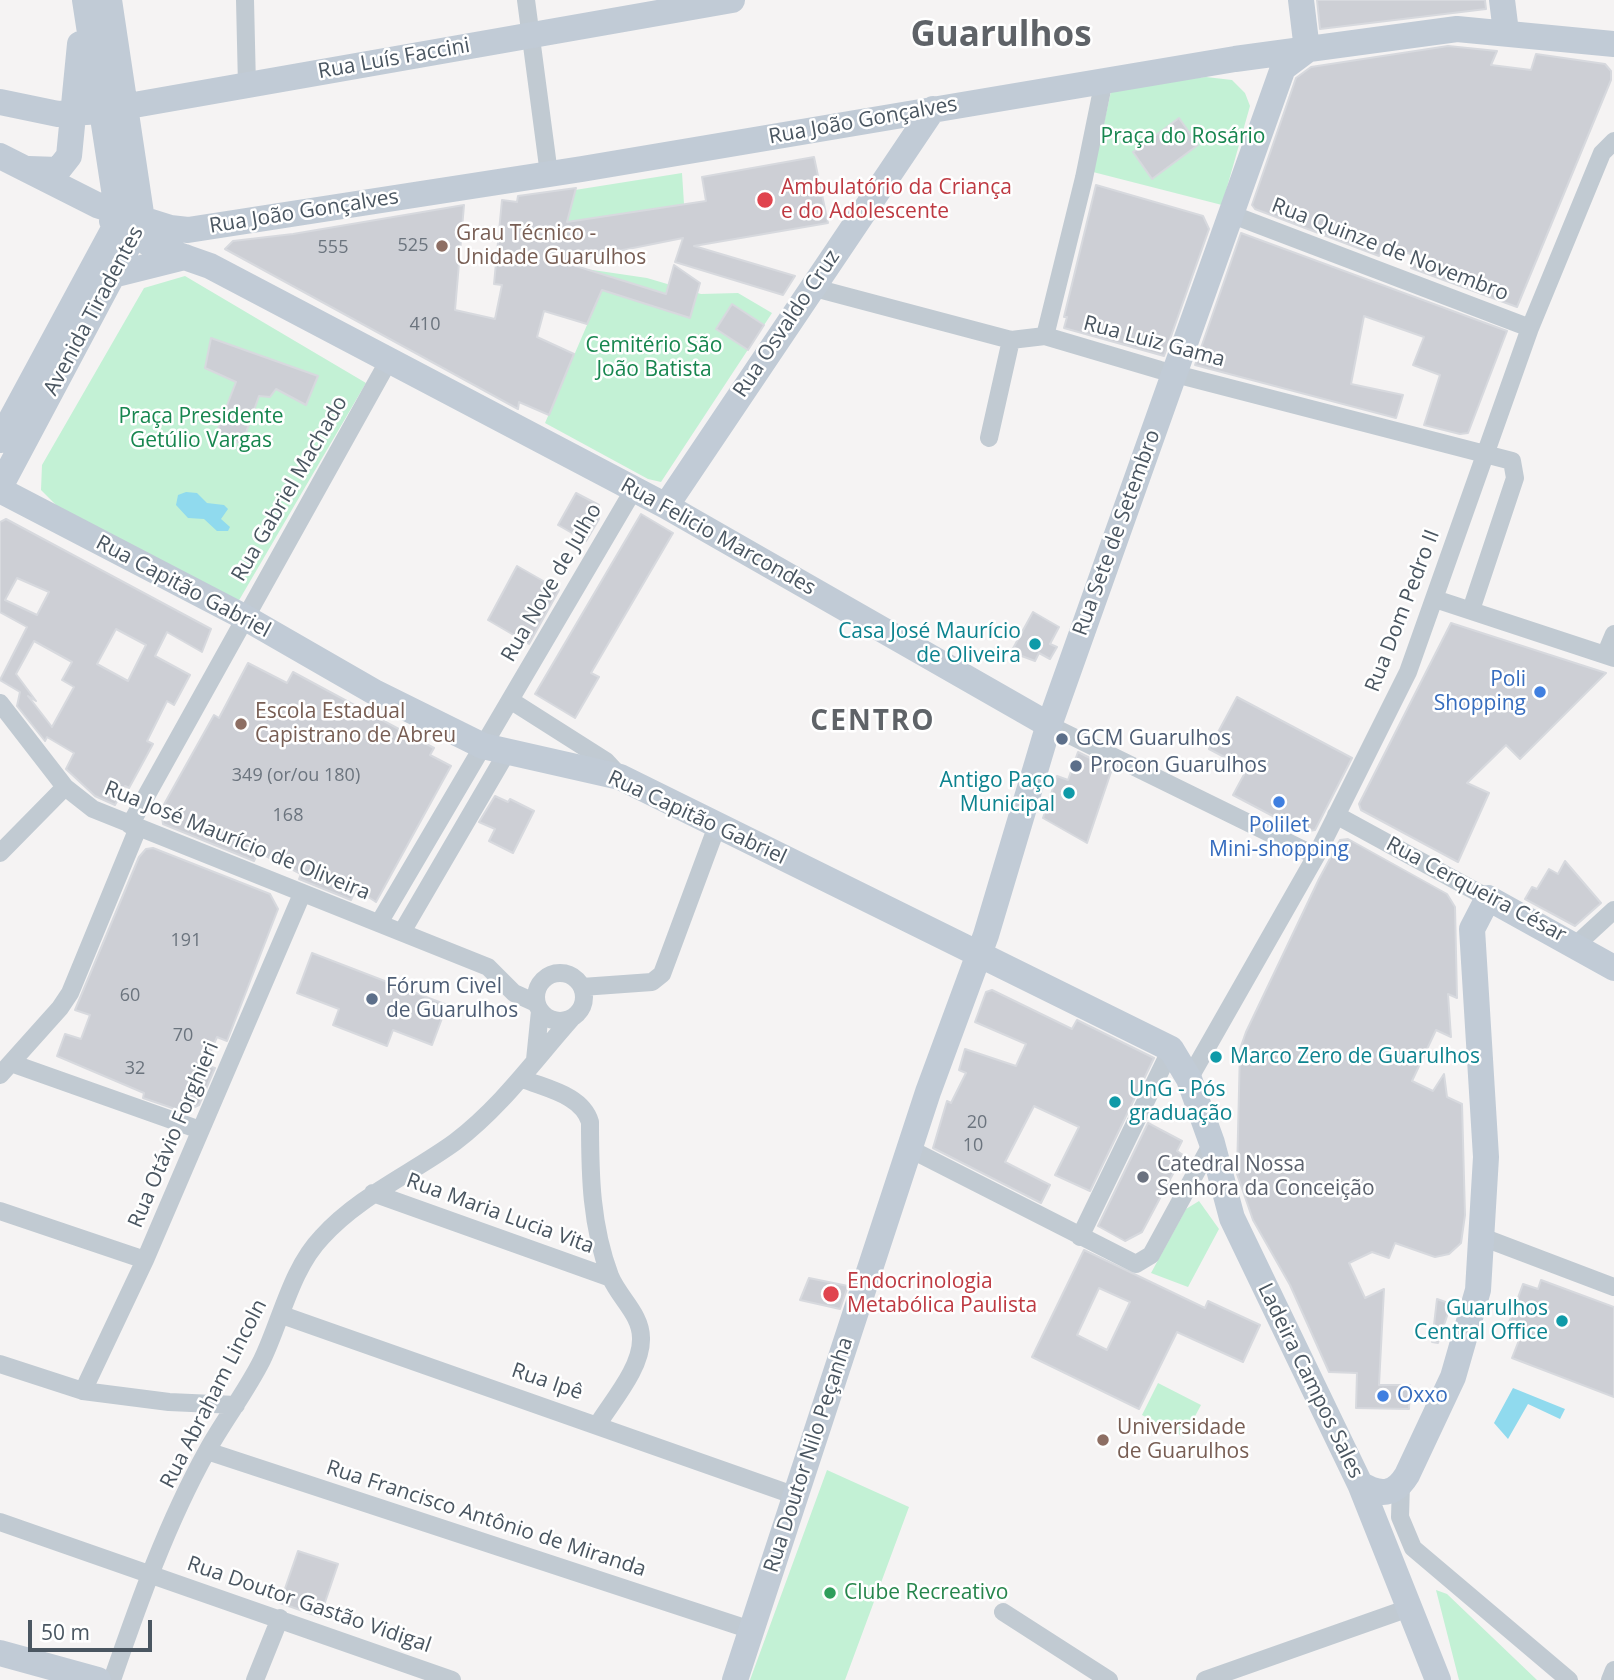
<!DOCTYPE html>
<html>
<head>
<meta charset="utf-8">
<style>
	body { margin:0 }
	#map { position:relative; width:1614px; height:1680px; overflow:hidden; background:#f5f3f3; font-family:"Open Sans",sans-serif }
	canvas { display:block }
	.scale { position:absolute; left:28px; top:1620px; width:124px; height:32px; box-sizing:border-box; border:4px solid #4a5661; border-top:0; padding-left:9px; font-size:21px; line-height:24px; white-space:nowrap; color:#4a5661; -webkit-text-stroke:5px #fff; paint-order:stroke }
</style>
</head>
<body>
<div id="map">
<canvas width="1614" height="1680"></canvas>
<div class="scale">50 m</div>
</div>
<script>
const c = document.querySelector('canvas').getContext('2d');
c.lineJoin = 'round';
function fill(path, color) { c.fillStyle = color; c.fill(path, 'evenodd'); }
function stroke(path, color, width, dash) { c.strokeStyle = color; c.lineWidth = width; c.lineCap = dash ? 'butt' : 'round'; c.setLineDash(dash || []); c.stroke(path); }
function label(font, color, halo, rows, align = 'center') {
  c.font = font + ' "Open Sans",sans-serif'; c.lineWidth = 5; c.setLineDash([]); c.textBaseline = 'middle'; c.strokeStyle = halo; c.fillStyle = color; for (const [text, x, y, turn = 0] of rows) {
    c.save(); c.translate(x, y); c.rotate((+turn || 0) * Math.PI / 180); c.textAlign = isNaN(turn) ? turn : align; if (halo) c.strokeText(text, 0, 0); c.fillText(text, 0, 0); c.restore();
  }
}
const green = new Path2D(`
	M1206,77L1232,80L1245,93L1250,106L1222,205L1093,172L1112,87Z
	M682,173L684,204L567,222L575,190Z
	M586,269L647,278L701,294L738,293L772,313L661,482L648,479L545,423L602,290Z
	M185,276L366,383L238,602L58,507L41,490L42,465L144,288Z
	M1199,1201L1219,1229L1188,1287L1151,1273L1186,1209Z
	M1158,1383L1201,1405L1184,1437L1142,1415Z
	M827,1470L909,1507L845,1680H750Z
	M1436,1590L1447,1594L1537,1680H1459Z`);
const water = new Path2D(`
	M186,492L197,493L207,503L224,505L228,509L221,519L230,527L228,531H217L204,519L188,518L176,505L178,495Z
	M1513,1388L1565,1409L1560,1419L1528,1404L1508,1439L1494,1423Z`);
const building = new Path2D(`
	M1317,0H1485L1486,9L1320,29Z
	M1448,46L1497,51L1491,65L1531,70L1536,54L1605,64L1611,71V80L1517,307L1411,268L1416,256L1383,244L1379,256L1255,209L1252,205L1296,78L1311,67Z
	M1179,118L1198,145L1152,179L1133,152Z
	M814,157L828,223L694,246L795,276L783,295L675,262L683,238L563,262L666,294L674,265L700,283L690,318L602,290L587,324L544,311L537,337L574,354L549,415L519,402L518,409L225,249L233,241L293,234L464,205L455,310L495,319L502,285L494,284L502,200L517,202L518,196L576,188L567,222L706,201L702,177Z
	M1096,185L1203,216L1209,229L1164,356L1064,328L1067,317H1064Z
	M1241,233L1507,331L1468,433L1460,434L1424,425L1440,375L1413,365L1424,337L1364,316L1351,384L1403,395L1396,418L1195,365Z
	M732,304L764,325L748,350L716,329Z
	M211,338L318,376L306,405L276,389L270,397L259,396L242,444L216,434L236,382L205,368Z
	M576,493L599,505V519L586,541L558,525Z
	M641,514L673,533L591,673L599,677L575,718L535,694Z
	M6,519L211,629L202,652L167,632L155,656L190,675L174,705L167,701L147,741L153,744L129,788L125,786L115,805L95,796L66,769L74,753L47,737L45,741L17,706L20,692L0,680L27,627L0,612V522ZM17,578L49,592L37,615L5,600ZM116,629L146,645L128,681L97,664ZM34,641L72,662L62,680L74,687L52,727L28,696L36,701L16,674Z
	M517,566L559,590L529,644L488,620Z
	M1033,612L1059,627L1050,644L1057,647L1050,659L1039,653L1035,661L1011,652Z
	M1451,623L1606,673L1520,759L1506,745L1467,783L1489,793L1458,862L1361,810L1359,804Z
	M248,663L287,683L293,672L434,748L430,755L451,766L376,902L356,889L351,900L299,879L301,874L258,852L254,861L163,824L161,810L167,799L214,715L219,718Z
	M1237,697L1352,758L1315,830L1303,832L1233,795L1247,769L1209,749Z
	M1078,752L1112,769L1087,843L1043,818L1057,776L1068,780Z
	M495,796L508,802L510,799L534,811L513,853L489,841L495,829L479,822Z
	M1348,839L1447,894L1455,907L1457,998L1448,994L1451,1037L1436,1030L1412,1081L1433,1091L1444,1074L1447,1097L1462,1104L1465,1215L1461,1243L1449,1254L1435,1257L1395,1243L1389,1258L1372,1252L1349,1263L1365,1298L1384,1289L1379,1385H1410L1409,1409L1356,1408L1357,1373L1329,1372L1290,1285L1253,1220L1237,1174L1240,1049L1246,1032L1319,879L1340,840Z
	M153,848L270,894L278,909L227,1041L217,1037L205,1065L215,1068L199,1105L184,1112L143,1098L144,1093L57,1056L65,1034L81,1039L90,1015L75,1010L139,857L146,849Z
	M1565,861L1601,903L1575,926L1525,899L1532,887L1537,889L1549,869L1558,874Z
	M312,953L447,1005L432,1045L393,1030L387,1046L333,1025L339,1009L297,993Z
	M992,990L1072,1029L1077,1020L1154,1058L1090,1191L1055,1175L1079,1127L1034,1106L1005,1162L1050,1185L1041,1203L933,1148L947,1101L951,1103L966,1073L959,1070L965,1049L1016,1066L1026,1044L975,1022L986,992Z
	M1148,1123L1182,1141L1177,1151L1183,1155L1142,1232L1125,1241L1098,1226Z
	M1084,1250L1205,1308L1208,1301L1260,1325L1243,1362L1177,1332L1139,1409L1032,1357ZM1099,1288L1130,1302L1107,1350L1077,1335Z
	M809,1278L848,1286L840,1309L800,1300Z
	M1541,1280L1614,1307V1397L1512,1358L1523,1330L1508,1325L1523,1284L1538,1289Z
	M1437,1299L1451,1304L1438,1343L1432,1342Z
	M298,1551L338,1564L320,1617L280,1603Z`);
const street = new Path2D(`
	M245,0L247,86
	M526,0L549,174
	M1233,215L1530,328
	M811,287L1011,340L1045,336L1160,370L1512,461L1515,478L1471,610
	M1045,336L1084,178L1104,80
	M989,438L1011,340
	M1435,599L1614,658
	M1606,653L1614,634
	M510,700L606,761L619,775
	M0,703L65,787L93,809L488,967L514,993L536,1003
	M1049,725L1316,856
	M1336,815L1488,898
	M130,825L389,360
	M0,853L65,787
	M379,923L634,489
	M402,932L507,752
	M1577,944L1614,910
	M536 997a24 24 0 1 1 48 0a24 24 0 1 1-48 0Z
	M582,987L652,982L662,974L717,826
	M535,1060L540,1011
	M11,1063L200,1130
	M0,1075L60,1008L70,993L138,828
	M523,1079C547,1089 582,1095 590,1122C590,1176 591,1225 610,1276C619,1298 641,1314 641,1338C642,1367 613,1400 598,1424
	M1189,1079L1316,856L1408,672L1530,328L1602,153L1614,141
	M910,1149L1136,1264L1151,1255L1212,1143
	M373,1193L611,1278
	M0,1211L145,1260
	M1080,1237L1171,1049
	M1482,1237L1614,1287
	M282,1315L796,1496
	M0,1364L83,1391L169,1402L236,1405
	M83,1391L145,1260L302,894
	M207,1451L751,1630
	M1401,1484L1400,1517L1413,1548L1569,1680
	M0,1522L452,1680
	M1003,1612L1109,1680
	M112,1680C139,1602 167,1523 207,1451C224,1420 246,1392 262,1360C281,1321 291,1269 322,1237C359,1196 411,1174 455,1142C501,1107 533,1062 571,1019
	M255,1680L280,1618
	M1205,1680L1409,1608
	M1610,1680L1614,1670`);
const secondary = new Path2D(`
	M1301,0L1307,50
	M1502,0L1506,32
	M0,102L58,114L100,111L732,0
	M0,156L97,205L170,228L188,230L582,169L1235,59L1457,29L1614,44
	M29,169L58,170L69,156L80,44
	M112,221L153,246L210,266L666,506L1049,725
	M105,277L185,257
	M0,440L116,225L117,209L85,0
	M0,487L142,220L109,0
	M0,490L244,617L376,693L483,746L620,777L1171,1049L1189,1079L1212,1143L1232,1218L1360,1484L1438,1680
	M666,506L933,109
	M1360,1484C1380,1496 1394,1496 1407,1475L1453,1377L1478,1290L1486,1157L1472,929L1488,898L1614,968
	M0,1653L98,1680
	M735,1680L928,1092L986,935L1046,734L1283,68L1307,50`);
const markers = [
	[765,200,9,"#e0444e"],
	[442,246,7,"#8d6e63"],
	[1035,644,7,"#0f9aa8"],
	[1540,692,7,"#3f7fe0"],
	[241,724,7,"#8d6e63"],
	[1062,739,7,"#5c6f8a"],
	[1076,766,7,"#5c6f8a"],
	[1069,793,7,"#0f9aa8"],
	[1279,802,7,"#3f7fe0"],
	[372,999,7,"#5c6f8a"],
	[1216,1057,7,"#0f9aa8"],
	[1115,1102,7,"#0f9aa8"],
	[1143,1177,7,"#6b7280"],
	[831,1294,9,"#e0444e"],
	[1562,1321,7,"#0f9aa8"],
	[1383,1396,7,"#3f7fe0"],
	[1103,1440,7,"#8d6e63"],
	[830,1593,7,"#2e9e5b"]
];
const numberNames = [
	["525",413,246],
	["555",333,248],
	["410",425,325],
	["349 (or/ou 180)",296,776],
	["168",288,816],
	["191",186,941],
	["60",130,996],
	["70",183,1036],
	["32",135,1069],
	["20",977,1123],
	["10",973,1146]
];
const streetNames = [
	["Rua Luís Faccini",394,59,-10],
	["Rua João Gonçalves",863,121,-10],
	["Rua João Gonçalves",304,212,-9],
	["Rua Quinze de Novembro",1390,250,21],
	["Avenida Tiradentes",94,311,-62],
	["Rua Osvaldo Cruz",787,324,-56],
	["Rua Luiz Gama",1154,342,15],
	["Rua Gabriel Machado",290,489,-60],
	["Rua Sete de Setembro",1117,533,-70],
	["Rua Felicio Marcondes",718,537,29],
	["Rua Nove de Julho",552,583,-60],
	["Rua Capitão Gabriel",183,587,28],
	["Rua Dom Pedro II",1403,611,-69],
	["Rua Capitão Gabriel",697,818,25],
	["Rua José Maurício de Oliveira",237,841,22],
	["Rua Cerqueira César",1476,890,28],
	["Rua Otávio Forghieri",174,1135,-67],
	["Rua Maria Lucia Vita",500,1214,20],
	["Ladeira Campos Sales",1310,1381,64],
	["Rua Ipê",547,1382,19],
	["Rua Abraham Lincoln",214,1394,-63],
	["Rua Doutor Nilo Peçanha",809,1455,-72],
	["Rua Francisco Antônio de Miranda",486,1519,18],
	["Rua Doutor Gastão Vidigal",309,1605,19]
];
const parkNames = [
	["Praça do Rosário",1183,137],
	["Cemitério São",654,346],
	["João Batista",654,370],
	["Praça Presidente",201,417],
	["Getúlio Vargas",201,441]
];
const healthNames = [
	["Ambulatório da Criança",781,188],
	["e do Adolescente",781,212],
	["Endocrinologia",847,1282],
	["Metabólica Paulista",847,1306]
];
const educationNames = [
	["Grau Técnico -",456,234],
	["Unidade Guarulhos",456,258],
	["Escola Estadual",255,712],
	["Capistrano de Abreu",255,736],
	["Universidade",1117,1428],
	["de Guarulhos",1117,1452]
];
const cultureNames = [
	["Casa José Maurício",1021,632],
	["de Oliveira",1021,656],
	["Antigo Paço",1055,781],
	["Municipal",1055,805],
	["Marco Zero de Guarulhos",1230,1057,"left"],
	["UnG - Pós",1129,1090,"left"],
	["graduação",1129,1114,"left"],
	["Guarulhos",1548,1309],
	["Central Office",1548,1333]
];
const shopNames = [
	["Poli",1526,680],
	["Shopping",1526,704],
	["Polilet",1279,826,"center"],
	["Mini-shopping",1279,850,"center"],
	["Oxxo",1397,1396,"left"]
];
const serviceNames = [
	["GCM Guarulhos",1076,739],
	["Procon Guarulhos",1090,766],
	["Fórum Civel",386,987],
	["de Guarulhos",386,1011]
];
const worshipNames = [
	["Catedral Nossa",1157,1165],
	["Senhora da Conceição",1157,1189]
];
const leisureNames = [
	["Clube Recreativo",844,1593]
];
const districtNames = [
	["CENTRO",873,722]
];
const townNames = [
	["Guarulhos",1001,36]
];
fill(green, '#c3f1d5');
fill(water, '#90daee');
fill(building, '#cdcfd5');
stroke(building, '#d7d9de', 2);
stroke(street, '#c1cad2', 18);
stroke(secondary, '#c1cbd6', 26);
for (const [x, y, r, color] of markers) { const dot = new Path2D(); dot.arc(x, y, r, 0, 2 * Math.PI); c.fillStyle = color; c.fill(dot); stroke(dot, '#fff', 2.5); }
label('18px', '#6b747e', null, numberNames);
label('21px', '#4a5661', '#fff', streetNames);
label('21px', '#17864f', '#fff', parkNames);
label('21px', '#be3a42', '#fff', healthNames, 'left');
label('21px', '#785e54', '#fff', educationNames, 'left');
label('21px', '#0d838f', '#fff', cultureNames, 'right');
label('21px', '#366cbe', '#fff', shopNames, 'right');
label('21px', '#4e5e75', '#fff', serviceNames, 'left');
label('21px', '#5b616d', '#fff', worshipNames, 'left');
label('21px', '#27864d', '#fff', leisureNames, 'left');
c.letterSpacing = '2px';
label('bold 28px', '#5f6368', '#fff', districtNames);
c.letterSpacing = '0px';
label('bold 35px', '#5f6368', '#fff', townNames);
</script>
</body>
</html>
